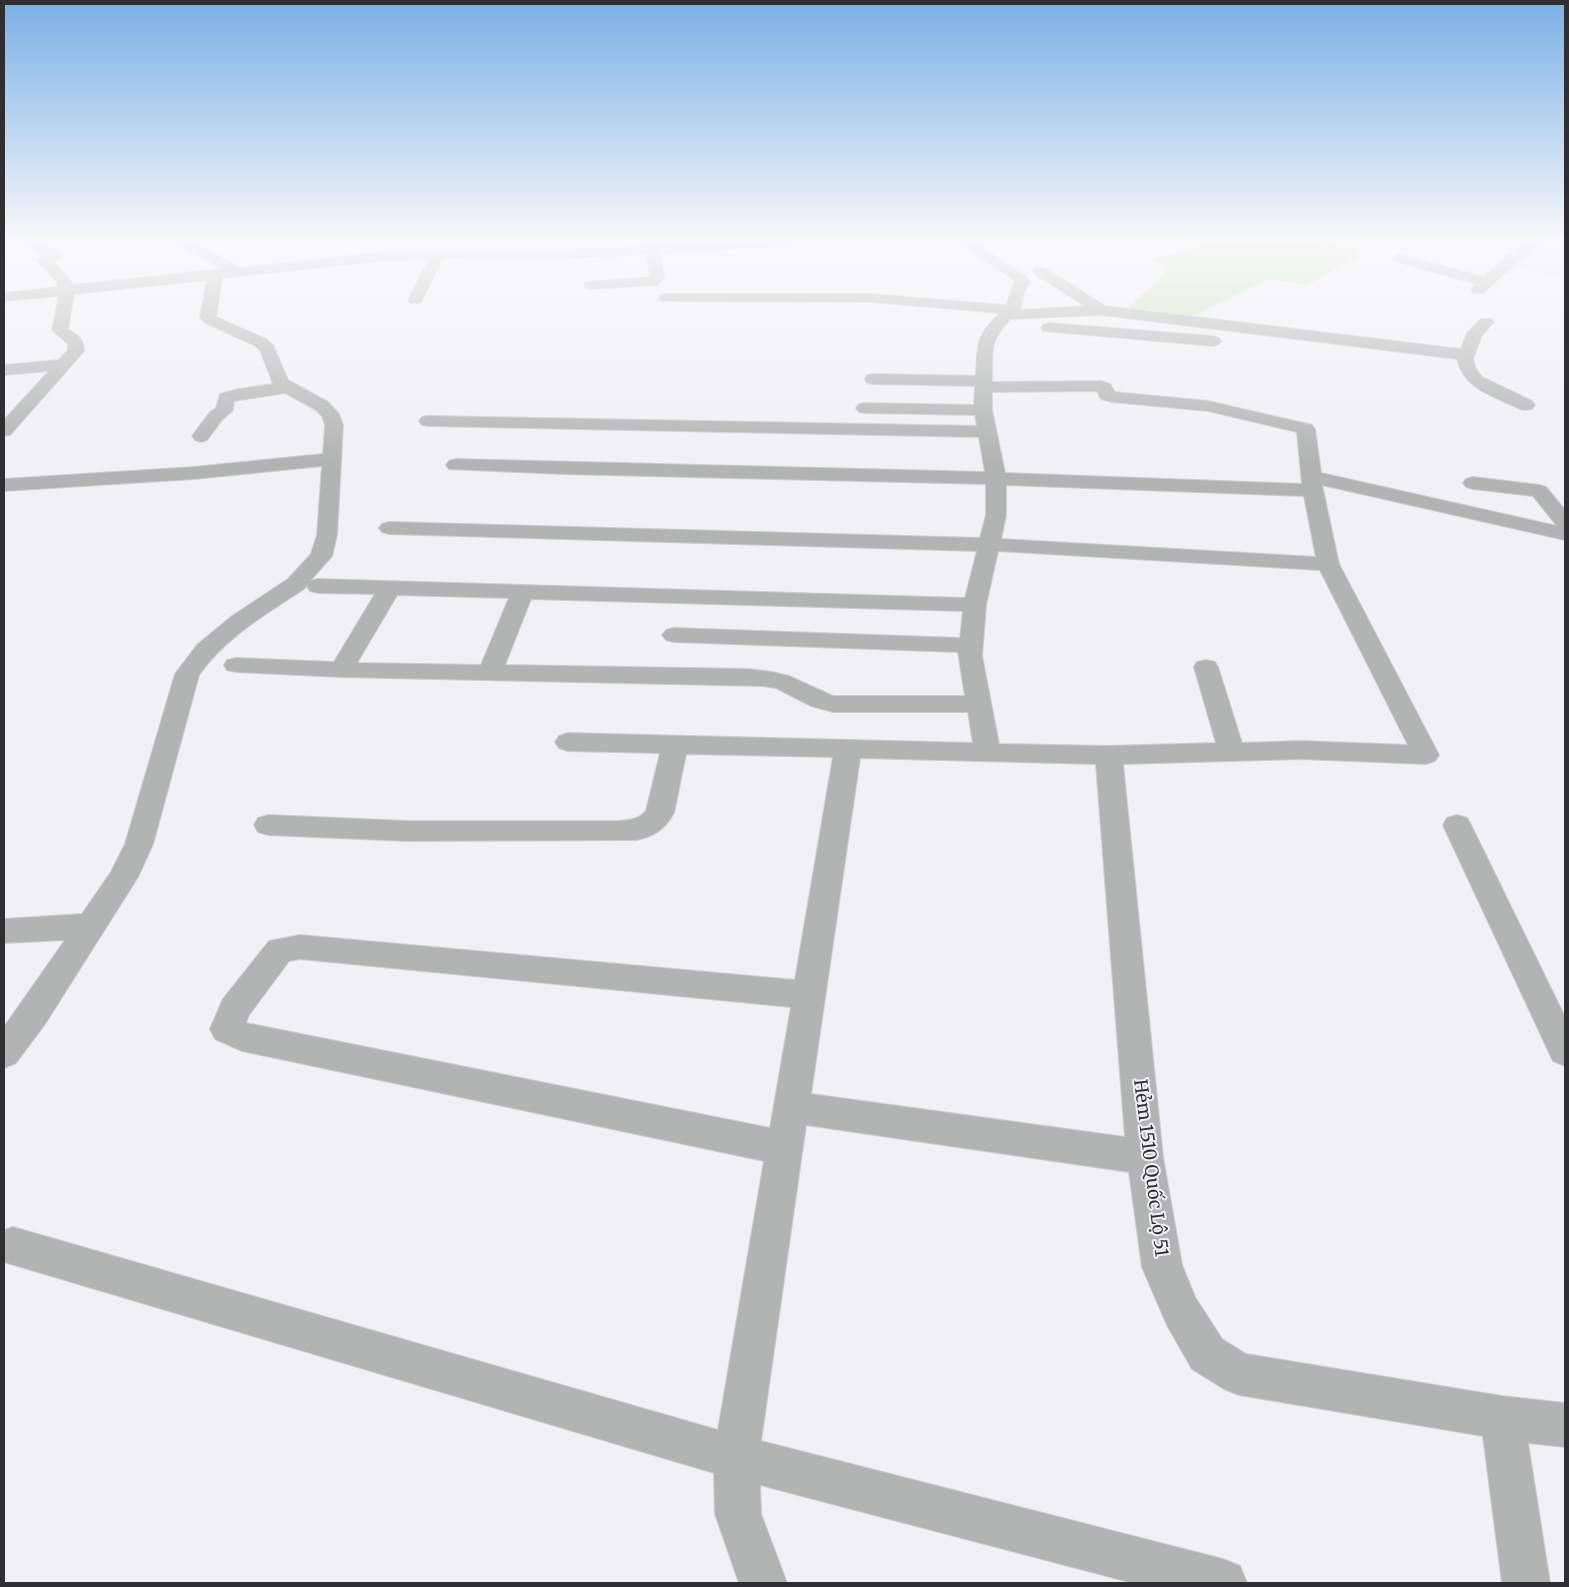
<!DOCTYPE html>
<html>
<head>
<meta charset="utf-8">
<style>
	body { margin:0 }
	#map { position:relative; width:1569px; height:1587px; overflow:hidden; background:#f1f0f5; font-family:Merriweather,serif }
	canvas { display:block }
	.frame { position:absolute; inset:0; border:5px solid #2f2e30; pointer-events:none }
</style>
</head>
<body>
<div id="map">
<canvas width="1569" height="1587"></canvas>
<div class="frame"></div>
</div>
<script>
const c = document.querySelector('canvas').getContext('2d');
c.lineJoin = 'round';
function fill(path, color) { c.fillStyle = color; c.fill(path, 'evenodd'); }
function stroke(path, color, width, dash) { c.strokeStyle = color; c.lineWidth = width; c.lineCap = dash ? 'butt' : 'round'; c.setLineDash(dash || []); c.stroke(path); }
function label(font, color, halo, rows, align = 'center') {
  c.font = font + ' Merriweather,serif'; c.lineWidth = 4; c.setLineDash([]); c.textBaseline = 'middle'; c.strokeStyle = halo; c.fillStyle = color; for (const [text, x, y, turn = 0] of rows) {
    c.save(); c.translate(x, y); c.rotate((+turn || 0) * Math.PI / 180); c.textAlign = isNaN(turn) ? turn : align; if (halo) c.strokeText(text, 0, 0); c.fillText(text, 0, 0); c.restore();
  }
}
const built = new Path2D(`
	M1544,240H1565V277L1511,266Z`);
const green = new Path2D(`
	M1214,240H1317L1358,250L1351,255L1359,257L1307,285L1269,279L1190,318L1124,311L1165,274L1164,268L1152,258L1173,254Z`);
const minor = new Path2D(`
	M17,240H37L60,254L62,257L60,260L53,262L69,278L73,285L222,269L176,243L175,240H190L240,268L379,253L438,250L552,251L751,240H823L816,244L660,253L664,279L657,285L591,289L586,288L584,285L586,282L650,277L647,254L552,259L443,258L422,300L420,303H410L408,300L429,259L379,261L222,278L216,317L266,339L273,345L288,380L328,402L339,414L343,425L337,535L332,556L310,581L318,579L965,598L977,551L389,534L382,532L379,528L382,524L389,522L980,538L986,515V484L563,474L449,469L446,465L449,461L456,459L985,472L979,437L428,426L422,425L419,421L422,417L428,416L977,426L975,415L865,413L859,412L856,408L859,404L865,403L974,405L975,386L873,384L867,383L865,379L867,375L873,374L976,376C977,344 976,336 1000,313L871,302L661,301L659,298L661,295L666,294H871L1006,305L1015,281L957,240H972L1028,279L1030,283L1024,292L1020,310L1085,306L1035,274L1033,271L1035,268H1045L1105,306L1461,349L1467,333L1481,319H1491L1494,322L1482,335L1473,359L1476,369L1482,377L1532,401L1535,405L1532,409L1526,410L1520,409C1494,396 1464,390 1457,359L1101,315L1011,319C988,341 993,353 992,382L1101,381L1110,384L1115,392L1208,401L1312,425L1315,429L1321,473L1557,526L1533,496L1473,489L1466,487L1463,483L1466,479L1473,477L1539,485L1546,487L1565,510V540L1322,485L1339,564L1439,755L1435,761L1426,764L1301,759L1123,764L1163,1157L1182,1265L1195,1297L1222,1339L1246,1354L1502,1396L1565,1403V1447L1528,1443L1550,1583H1502L1483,1436L1239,1395L1224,1389L1192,1369L1167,1325L1142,1267L1129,1172L806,1125L761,1441L1223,1559L1240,1566L1247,1583H1133L760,1485L761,1514L787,1583H739L715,1514L714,1473L4,1262V1230L13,1227L718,1430L764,1161L242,1051L215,1039L210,1029L223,999L269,941L300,935L795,980L833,757L686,754L674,813C664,830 655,836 636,840L407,841L268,835L258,832L254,825L258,818L268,815L407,821H616C628,820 637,821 646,811L660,753L568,751L559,748L555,742L559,736L568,733L973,743L968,712H833L811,706L776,688L763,686L341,677L236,672L227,670L224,665L227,660L236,658L334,662L375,594L318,593L310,591L307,586L309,582L304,589C266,614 226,637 199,675L153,844L138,877L45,1024L16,1063L4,1068V1027L65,940L4,943V919L82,914L111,872L125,844L175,674L197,645L232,616L288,579L311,554L317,535L322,466L194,479L4,491V479L194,467L323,454L325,425L322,416L316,410L285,393L234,401L233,410L222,420L207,440L201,442L195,440L192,436L210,412L216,408L220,394L239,389L273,384L260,350L254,345L205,323L200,317L207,280L74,294L68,329C78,336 84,338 84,351L10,435L4,436V420L49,371L4,375V365L59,360L68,350V344L52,330L59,296L4,301V293L58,287L57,282L37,260L44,256L28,245L18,243ZM1097,391L1101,399L1112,402L1208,411L1297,432L1302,484L1005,473L992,410V392ZM1006,485L1304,496L1316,557L1001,539L1006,515ZM998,551L1320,570L1408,745L1301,741L1242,743L1218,667L1215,662L1206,660L1197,662L1194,667L1216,743L1109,746L999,744L982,656L986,605ZM397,595L509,598L481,665L357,663ZM531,599L963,611L960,638L674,628L666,630L662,635L666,640L674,642L958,652L965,696H833L789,676L772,672L749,669L505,665ZM860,758L1096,764L1125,1137L811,1094ZM300,959L791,1007L770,1128L246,1023L249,1015L289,961Z
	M1531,240H1546L1517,262L1483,293H1473L1471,290L1477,284L1394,261L1392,258L1399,254L1484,277L1507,256Z
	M1049,323L1213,336L1219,338L1221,341L1219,344L1213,346L1043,331L1041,328L1043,325Z
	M1457,815L1467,818L1471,825L1565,1017V1066L1553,1061L1443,825L1447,818Z`);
const nearStreetnames = [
	["Hẻm 1510 Quốc Lộ 51",1150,1168,83]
];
fill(built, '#e5e3ef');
fill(green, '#c6e6b7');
stroke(minor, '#cecdd2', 2);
fill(minor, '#b2b4b3');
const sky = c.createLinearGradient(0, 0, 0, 462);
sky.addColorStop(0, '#78b0e5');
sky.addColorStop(0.52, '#f9f8fa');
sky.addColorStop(1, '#f9f8fa00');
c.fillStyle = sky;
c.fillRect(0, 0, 1569, 462);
label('18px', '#2f2e30', '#f1f0f5', nearStreetnames);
</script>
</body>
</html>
